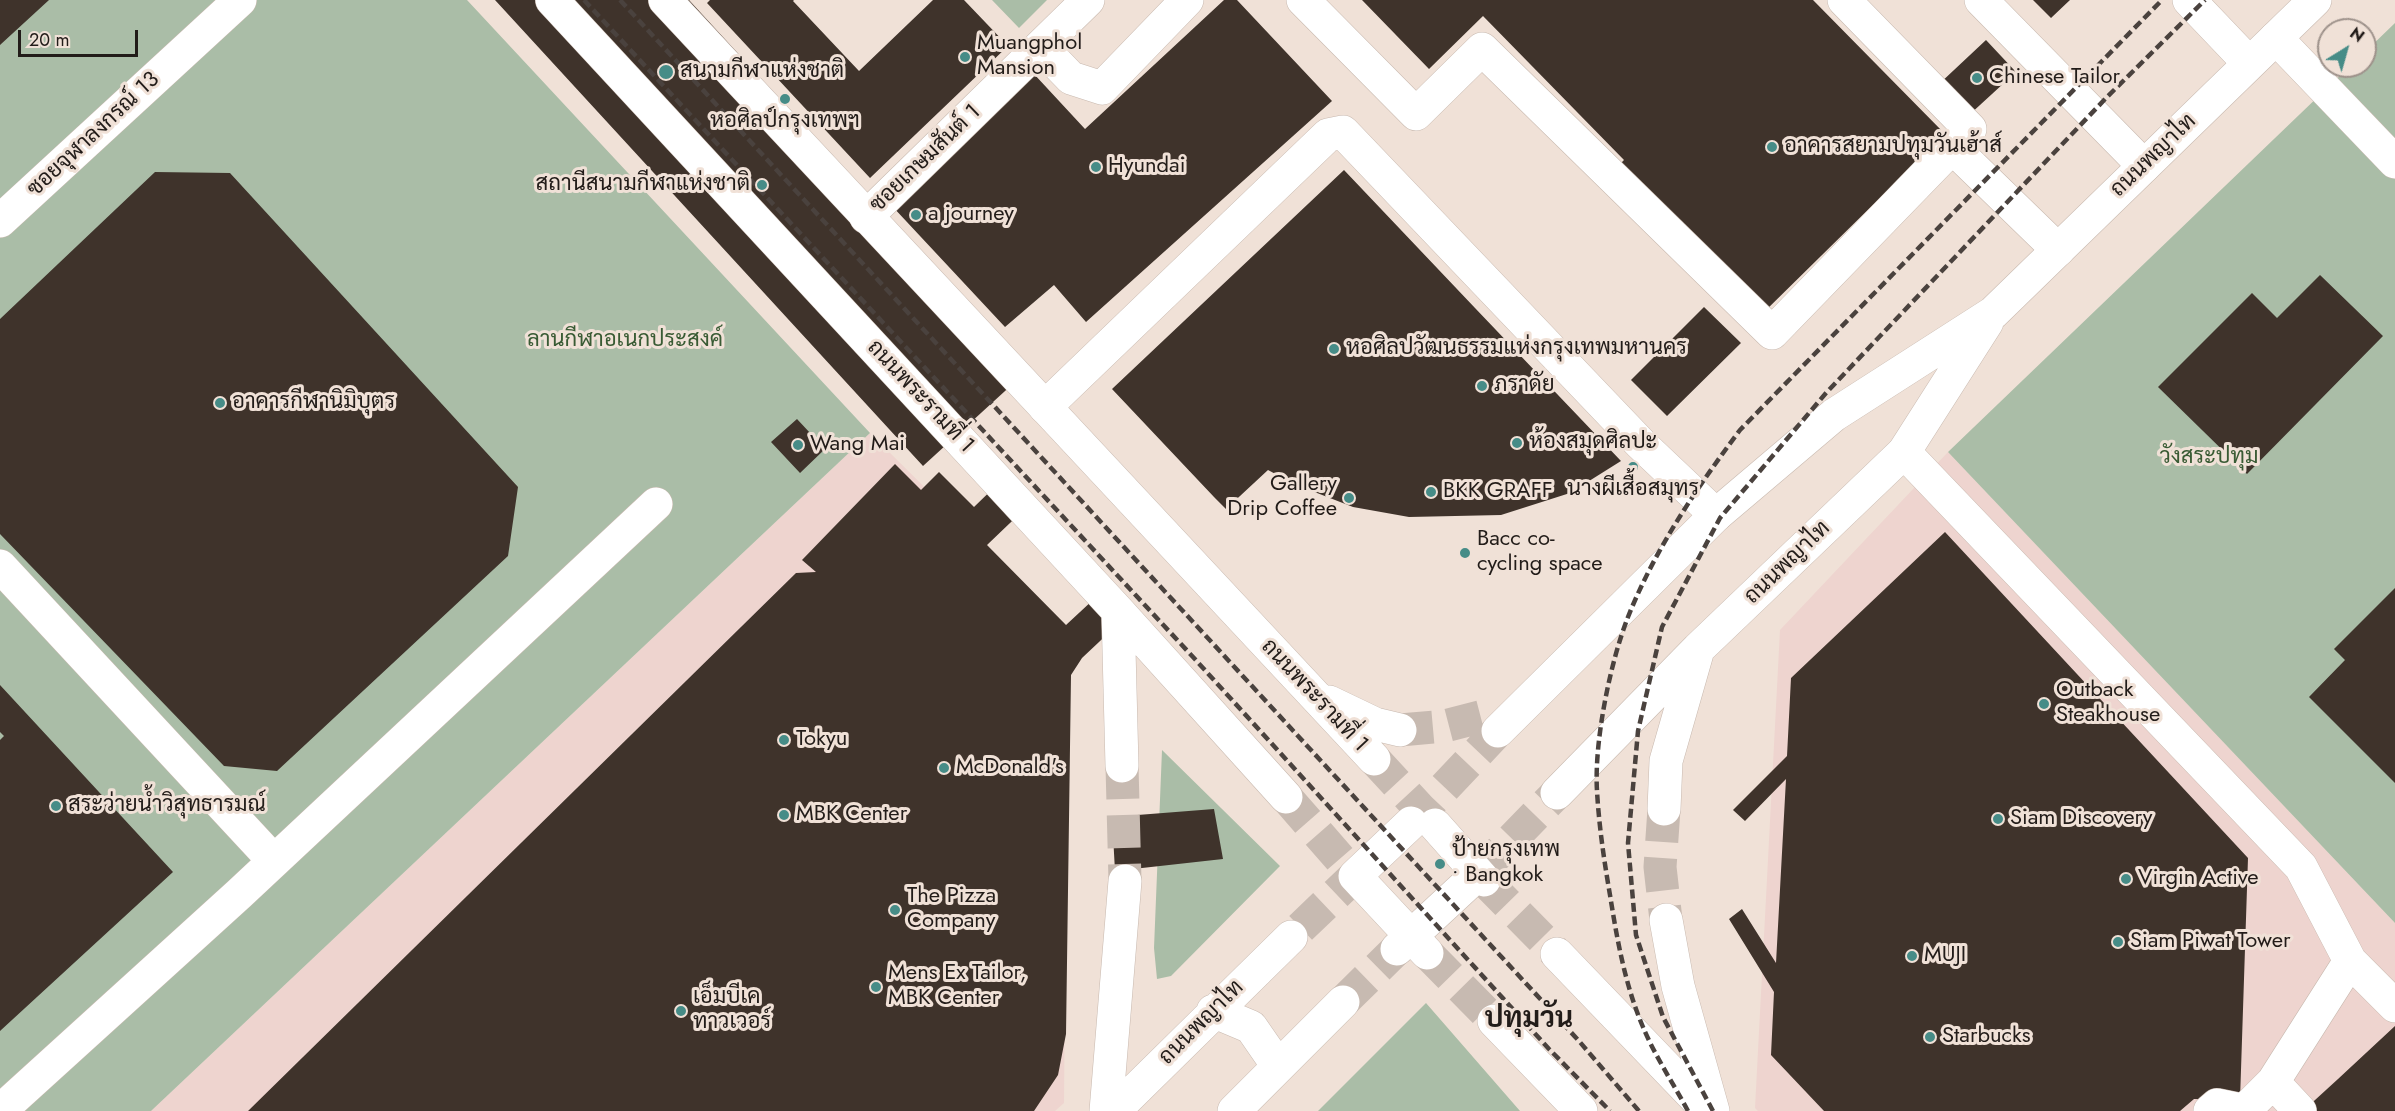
<!DOCTYPE html>
<html>
<head>
<meta charset="utf-8">
<style>
	body { margin:0 }
	#map { position:relative; width:2395px; height:1111px; overflow:hidden; background:#f0e1d7; font-family:Jost,sans-serif }
	canvas { display:block }
	.north { position:absolute; left:2317px; top:18px; width:60px; height:60px; box-sizing:border-box; background:#f0e1d7; border:2px solid #9e928b; border-radius:50%; rotate:37deg; font-size:16px; font-weight:700; line-height:24px; text-align:center; color:#221c19 }
	.north::after { content:''; display:block; margin:auto; width:21px; height:27px; background:#468c87; clip-path:polygon(50% 0,100% 100%,50% 72%,0 100%) }
	.scale { position:absolute; left:18px; top:30px; width:120px; height:27px; box-sizing:border-box; border:3px solid #221c19; border-top:0; padding-left:8px; font-size:18px; line-height:21px; white-space:nowrap; color:#221c19; -webkit-text-stroke:4px #f0e1d7; paint-order:stroke }
</style>
</head>
<body>
<div id="map">
<canvas width="2395" height="1111"></canvas>
<div class="north">N</div>
<div class="scale">20 m</div>
</div>
<script>
const c = document.querySelector('canvas').getContext('2d');
c.lineJoin = 'round';
function fill(path, color) { c.fillStyle = color; c.fill(path, 'evenodd'); }
function stroke(path, color, width, dash) { c.strokeStyle = color; c.lineWidth = width; c.lineCap = dash ? 'butt' : 'round'; c.setLineDash(dash || []); c.stroke(path); }
function label(font, color, halo, rows, align = 'center') {
  c.font = font + ' Jost,Sarabun,sans-serif'; c.lineWidth = 6; c.setLineDash([]); c.textBaseline = 'middle'; c.strokeStyle = halo; c.fillStyle = color; for (const [text, x, y, turn = 0] of rows) {
    c.save(); c.translate(x, y); c.rotate((+turn || 0) * Math.PI / 180); c.textAlign = isNaN(turn) ? turn : align; if (halo) c.strokeText(text, 0, 0); c.fillText(text, 0, 0); c.restore();
  }
}
const commercial = new Path2D(`
	M870,433L1068,630L1064,1103L1055,1111H151Z
	M1948,452L2395,923V1111H1758L1755,1108L1780,630Z`);
const green = new Path2D(`
	M0,0H467L870,433L151,1111H0Z
	M992,0H1047L1019,28Z
	M2395,23V923L1948,452L2350,66H2365V52Z
	M1162,750L1280,866L1171,976L1157,979L1154,948Z
	M1426,1003L1520,1111H1318Z`);
const building = new Path2D(`
	M0,0H49L0,45Z
	M495,0H689L1028,370L923,466Z
	M710,0H794L793,1L859,71L933,0H964L1008,46L870,178L707,3Z
	M1224,0H1237L1332,101L1086,322L1054,285L1005,327L892,206L1034,74L1085,129Z
	M1362,0H1813L1945,134L1760,316L1615,169L1624,160L1483,16L1429,69Z
	M2033,0H2070L2051,18Z
	M1986,40L2016,72L1968,116L1938,85Z
	M1344,170L1475,308L1621,461L1570,493L1501,515L1409,517L1353,507L1294,484L1268,470L1226,509L1214,497L1112,389Z
	M155,172L230,173L518,487L508,556L277,771L224,766L0,534V319Z
	M2320,275L2383,336L2247,474L2158,387L2252,293L2277,318Z
	M1704,307L1741,343L1667,416L1631,380Z
	M797,419L825,449L800,473L771,442Z
	M895,464L921,490L939,472L974,507L1007,475L1033,501L987,545L1066,625L1094,599L1116,626L1082,658L1071,675L1066,1034L1058,1075L1034,1111H248L796,573L816,572L802,560Z
	M1945,532L2248,858L2240,1100L2194,1099L2180,1111H1824L1771,1055L1774,992L1729,919L1742,909L1776,963L1786,779L1745,821L1733,810L1787,756L1791,678Z
	M2395,588V783L2309,697L2345,660L2334,649Z
	M0,685L173,872L0,1031V740L4,736L0,732Z
	M1214,809L1223,859L1115,871L1112,817Z
	M2395,1026V1111H2303L2338,1079Z`);
const majorTunnel = new Path2D(`
	M1400,730L1445,726L1491,714
	M1374,759L1435,825
	M1122,766L1125,881
	M1286,797L1355,876L1291,937
	M1664,809L1660,867L1666,920
	M1411,823L1498,731
	M1478,874L1557,793
	M1484,880L1557,954
	M1427,953L1494,1021
	M1343,1002L1397,949`);
const minor = new Path2D(`
	M1303,0L1416,114L1482,49L1772,333L1970,129L1844,0
	M1981,0L2144,166
	M2189,0L2249,63
	M2276,38L2395,162
	M1041,47L1071,78L1102,88L1187,0
	M1952,147L2058,250
	M866,217L1088,0
	M0,221L240,0
	M1045,407L1328,135L1343,132L1641,444L1716,515
	M1904,452L2301,867L2350,961L2395,1006
	M0,566L274,861
	M2273,1082L2300,1111
	M0,1111L239,894L656,504
	M2210,1111L2217,1105L2246,1111
	M2244,1111L2273,1082L2350,961`);
const major = new Path2D(`
	M552,0L1118,611L1286,797
	M665,0L1374,759
	M1118,611L1122,766
	M1329,702L1375,724L1400,730
	M1498,731L1716,515L1834,415L1993,313L2315,0
	M1557,793L1698,649L1904,452L1987,322
	M1664,809L1666,761L1697,653
	M1411,823L1355,876L1427,953
	M1435,825L1484,880
	M1666,920L1678,986L1713,1111
	M1397,949L1478,874
	M1557,954L1708,1111
	M1213,1011L1251,1027L1278,1066
	M1494,1021L1581,1111
	M1106,1111L1125,881
	M1114,1111L1291,937
	M1234,1111L1343,1002`);
const rail = new Path2D(`
	M584,0L1193,657L1549,1049L1610,1111
	M620,0L1579,1041L1639,1111
	M1688,1111C1673,1083 1655,1056 1643,1027C1625,985 1617,939 1610,895C1604,860 1599,826 1597,791C1594,742 1610,663 1628,617C1655,549 1696,489 1740,430L2162,0
	M1713,1111L1663,1017L1636,935L1628,843L1638,731L1662,627L1720,518L1826,393L2107,97L2205,0`);
const markers = [
	[965,57,6,"#468c87"],
	[666,72,8,"#468c87"],
	[1977,78,6,"#468c87"],
	[785,99,6,"#468c87"],
	[1772,147,6,"#468c87"],
	[1096,167,6,"#468c87"],
	[762,185,6,"#468c87"],
	[916,215,6,"#468c87"],
	[1334,349,6,"#468c87"],
	[1482,386,6,"#468c87"],
	[220,403,6,"#468c87"],
	[1517,443,6,"#468c87"],
	[798,445,6,"#468c87"],
	[1633,467,6,"#468c87"],
	[1431,492,6,"#468c87"],
	[1349,498,6,"#468c87"],
	[1465,553,6,"#468c87"],
	[2044,704,6,"#468c87"],
	[784,740,6,"#468c87"],
	[944,768,6,"#468c87"],
	[56,806,6,"#468c87"],
	[784,815,6,"#468c87"],
	[1998,819,6,"#468c87"],
	[1440,864,6,"#468c87"],
	[2126,879,6,"#468c87"],
	[895,910,6,"#468c87"],
	[2118,942,6,"#468c87"],
	[1912,956,6,"#468c87"],
	[876,987,6,"#468c87"],
	[681,1011,6,"#468c87"],
	[1930,1037,6,"#468c87"]
];
const poiNames = [
	["Muangphol",977,44],
	["Mansion",977,69],
	["สนามกีฬาแห่งชาติ",680,72],
	["Chinese Tailor",1989,78],
	["หอศิลป์กรุงเทพฯ",785,122,"center"],
	["อาคารสยามปทุมวันเฮ้าส์",1784,147],
	["Hyundai",1108,167],
	["สถานีสนามกีฬาแห่งชาติ",750,185,"right"],
	["a journey",928,215],
	["หอศิลปวัฒนธรรมแห่งกรุงเทพมหานคร",1346,349],
	["ภราดัย",1494,386],
	["อาคารกีฬานิมิบุตร",232,403],
	["ห้องสมุดศิลปะ",1529,443],
	["Wang Mai",810,445],
	["Gallery",1337,485,"right"],
	["Drip Coffee",1337,510,"right"],
	["นางผีเสื้อสมุทร",1633,490,"center"],
	["BKK GRAFF",1443,492],
	["Bacc co-",1477,540],
	["cycling space",1477,565],
	["Outback",2056,691],
	["Steakhouse",2056,716],
	["Tokyu",796,740],
	["McDonald's",956,768],
	["สระว่ายน้ำวิสุทธารมณ์",68,806],
	["MBK Center",796,815],
	["Siam Discovery",2010,819],
	["ป้ายกรุงเทพ",1452,851],
	["• Bangkok",1452,876],
	["Virgin Active",2138,879],
	["The Pizza",907,897],
	["Company",907,922],
	["Siam Piwat Tower",2130,942],
	["MUJI",1924,956],
	["Mens Ex Tailor,",888,974],
	["MBK Center",888,999],
	["เอ็มบีเค",693,998],
	["ทาวเวอร์",693,1023],
	["Starbucks",1942,1037]
];
const streetNames = [
	["ซอยจุฬาลงกรณ์ 13",94,135,-43],
	["ถนนพญาไท",2154,156,-44],
	["ซอยเกษมสันต์ 1",926,159,-44],
	["ถนนพระรามที่ 1",920,397,47],
	["ถนนพญาไท",1788,563,-44],
	["ถนนพระรามที่ 1",1314,696,47],
	["ถนนพญาไท",1202,1023,-45]
];
const parkNames = [
	["ลานกีฬาอเนกประสงค์",625,341],
	["วังสระปทุม",2209,458]
];
const districtNames = [
	["ปทุมวัน",1529,1020]
];
fill(commercial, '#eed4cf');
fill(green, '#aabda7');
fill(building, '#3f332b');
stroke(majorTunnel, '#c7bab1', 33, [33, 16]);
stroke(minor, '#c8b9af', 34);
stroke(major, '#c8b9af', 34);
stroke(minor, '#fff', 33);
stroke(major, '#fff', 33);
stroke(rail, '#4a423e', 4.5, [9, 4.5]);
for (const [x, y, r, color] of markers) { const dot = new Path2D(); dot.arc(x, y, r, 0, 2 * Math.PI); c.fillStyle = color; c.fill(dot); stroke(dot, '#f0e1d7', 2); }
label('22px', '#221c19', '#f0e1d7', poiNames, 'left');
label('22px', '#221c19', '#f0e1d7', streetNames);
label('22px', '#395b34', '#f0e1d7', parkNames);
label('bold 28px', '#221c19', '#f0e1d7', districtNames);
</script>
</body>
</html>
